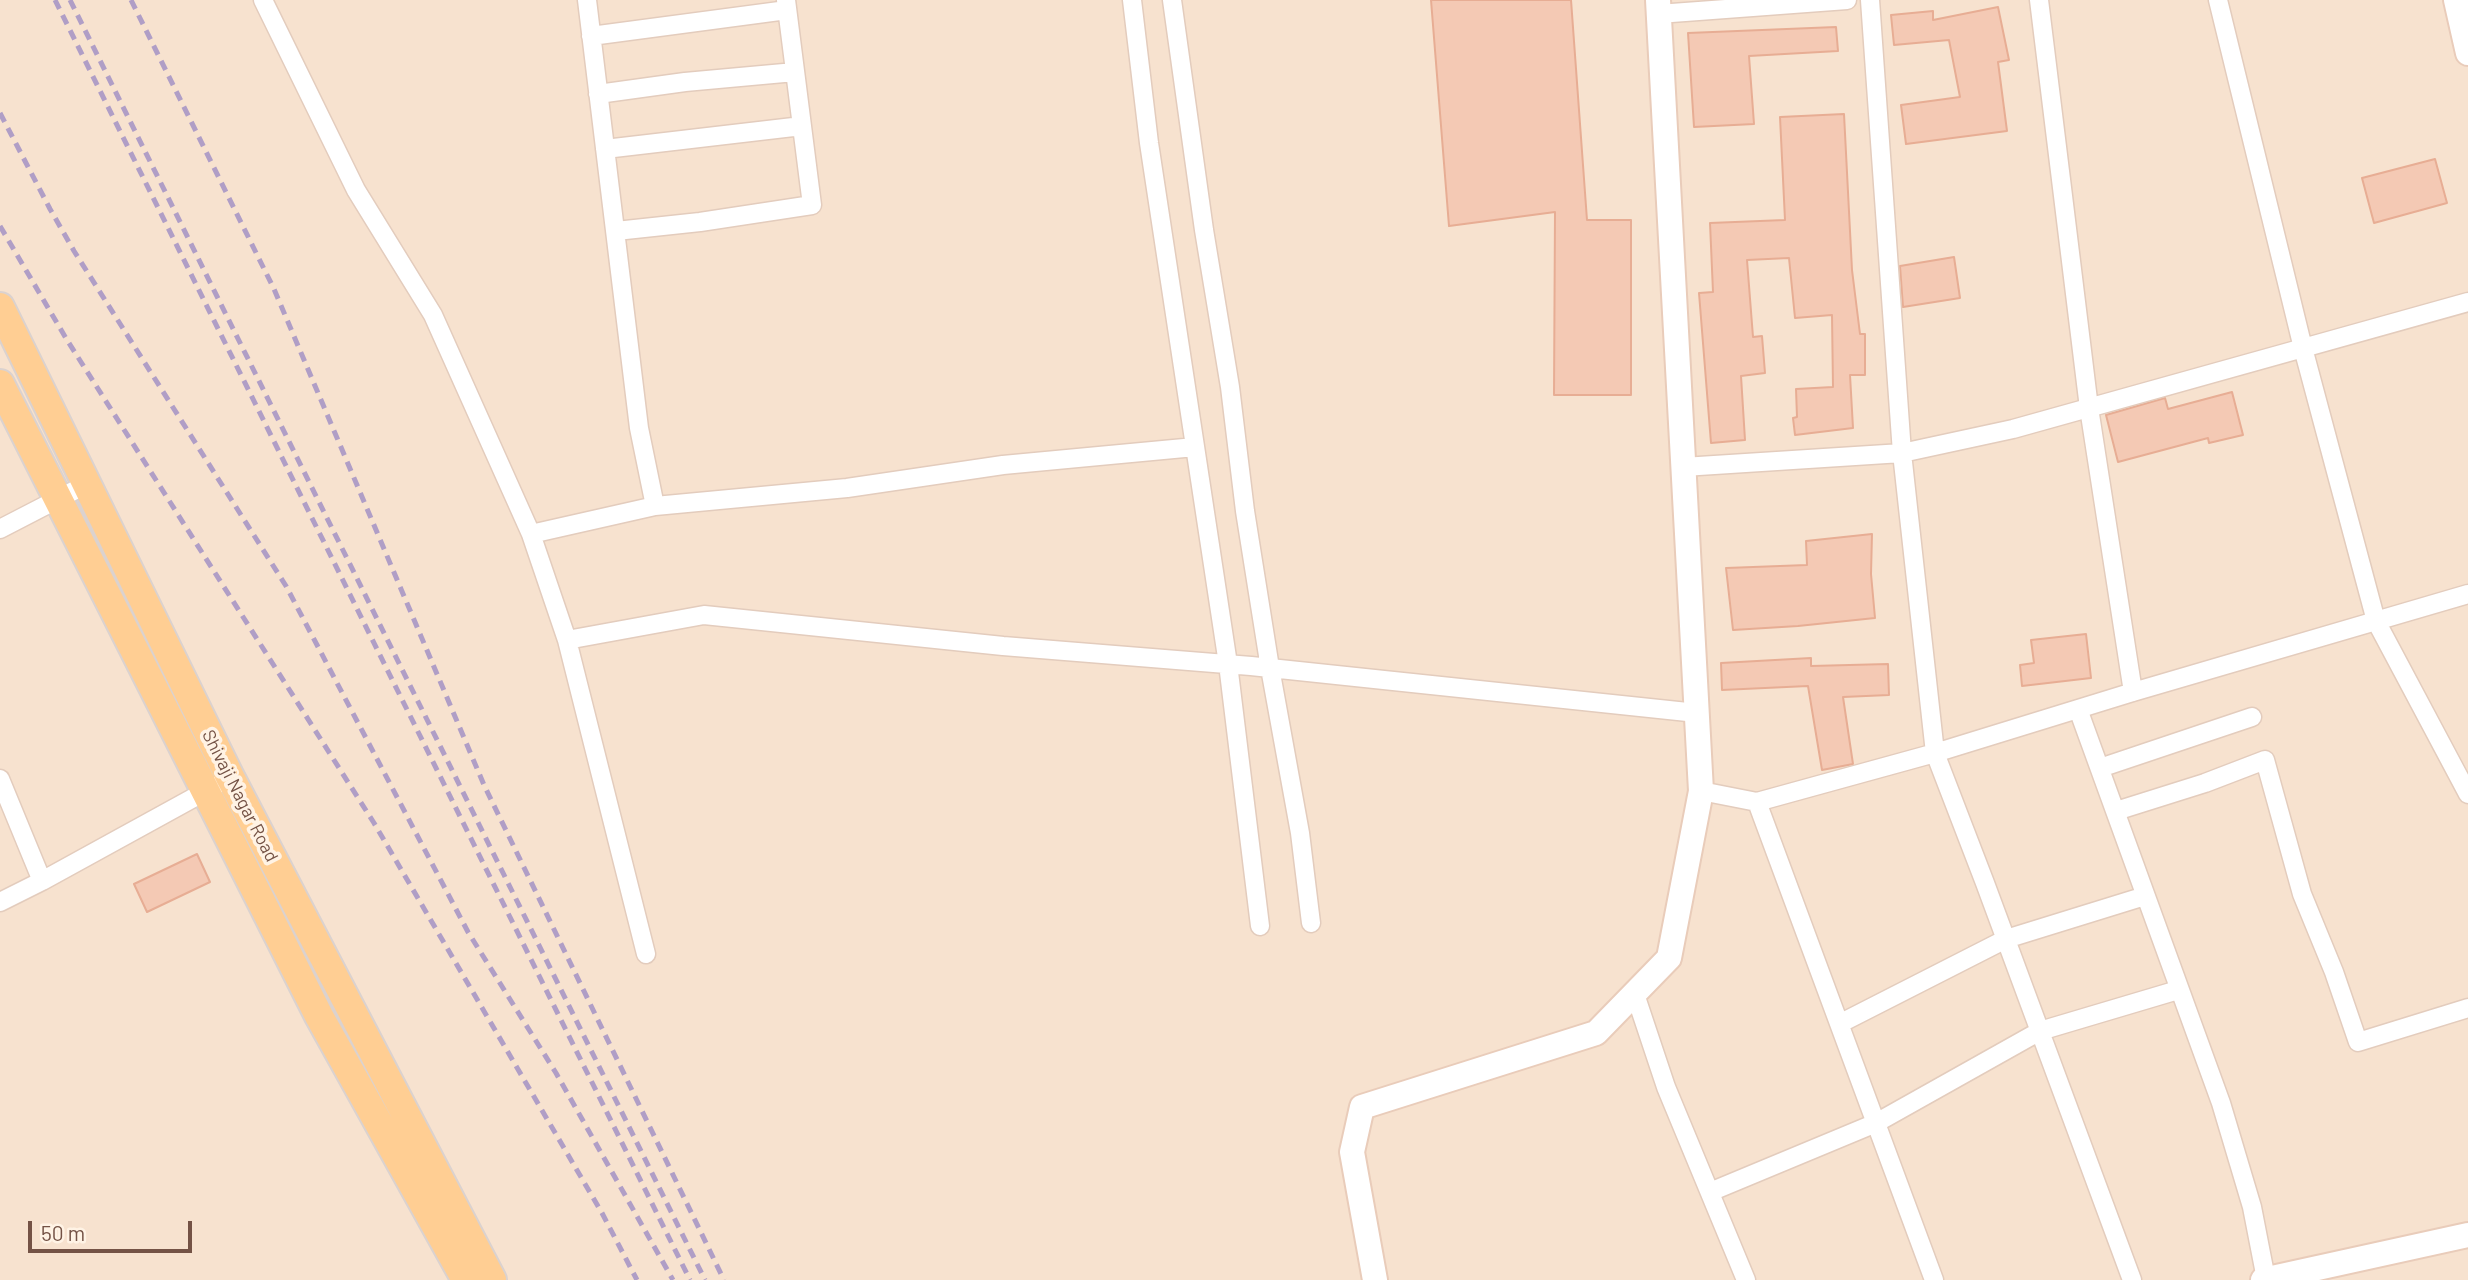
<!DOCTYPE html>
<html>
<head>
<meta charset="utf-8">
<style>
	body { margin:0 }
	#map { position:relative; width:2468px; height:1280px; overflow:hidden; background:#fdefde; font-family:Barlow,sans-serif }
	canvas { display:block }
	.scale { position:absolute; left:28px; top:1221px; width:164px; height:32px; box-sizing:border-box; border:4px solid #745245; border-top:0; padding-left:9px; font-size:21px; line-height:24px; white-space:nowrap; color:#745245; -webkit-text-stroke:5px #fff3e5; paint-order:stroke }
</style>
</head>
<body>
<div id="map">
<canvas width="2468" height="1280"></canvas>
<div class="scale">50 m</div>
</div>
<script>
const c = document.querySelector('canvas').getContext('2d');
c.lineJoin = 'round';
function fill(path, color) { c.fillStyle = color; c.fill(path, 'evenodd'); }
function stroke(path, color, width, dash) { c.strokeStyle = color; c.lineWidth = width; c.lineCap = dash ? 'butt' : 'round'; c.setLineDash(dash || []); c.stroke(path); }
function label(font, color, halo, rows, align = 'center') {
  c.font = font + ' Barlow,sans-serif'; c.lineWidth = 7; c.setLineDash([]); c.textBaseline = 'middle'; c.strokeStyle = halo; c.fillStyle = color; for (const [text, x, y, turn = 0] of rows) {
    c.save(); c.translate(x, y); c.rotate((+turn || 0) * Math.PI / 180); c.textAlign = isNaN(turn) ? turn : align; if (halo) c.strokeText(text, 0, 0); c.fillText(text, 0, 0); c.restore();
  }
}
const residential = new Path2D(`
	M0,0H2468V1280H0Z`);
const building = new Path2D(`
	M1431,0H1571L1587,220H1631V395H1554L1555,212L1449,226Z
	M1998,7L2009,60L1998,62L2007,131L1906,144L1901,105L1960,97L1949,40L1894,45L1891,15L1933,11V20Z
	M1836,27L1838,51L1749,56L1754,124L1694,127L1688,33Z
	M1844,114L1852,270L1860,334H1865V375H1850L1853,428L1795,435L1793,418L1797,417L1796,389L1833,387L1832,315L1795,318L1789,258L1747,260L1753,337L1762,336L1765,373L1741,376L1745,440L1711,443L1699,293L1713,292L1710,223L1785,220L1780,117Z
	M2435,159L2447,203L2374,223L2362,178Z
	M1954,257L1960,298L1903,307L1900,266Z
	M2232,392L2243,435L2209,443L2208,438L2118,462L2106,415L2165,398L2168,409Z
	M1872,534L1871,574L1875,618L1798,626L1733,630L1726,568L1807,565L1806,541Z
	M2086,634L2091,678L2022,686L2020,665L2034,663L2031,640Z
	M1811,658V666L1888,664L1889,695L1843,697L1853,764L1822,770L1808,686L1722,690L1721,663Z
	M197,854L210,882L147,912L134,884Z`);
const street = new Path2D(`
	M263,0L356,190L433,315L531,534L567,640L646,954
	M1132,0L1149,143L1228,664L1260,926
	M1172,0L1204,230L1230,387L1245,511L1270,668L1300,833L1311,923
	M1870,0L1902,453L1935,753L1985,883L2132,1280
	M2039,0L2089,408L2133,692
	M2218,0L2303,348L2376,621L2468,794
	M1658,14L1847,0
	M591,36L787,10
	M598,94L685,82L795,72
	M605,149L802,126
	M616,231L700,222L812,205L786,0
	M1683,467L1902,453L2013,429L2468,302
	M655,506L847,488L1003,465L1195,447
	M0,529L87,484
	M531,534L655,506L639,428L587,0
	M567,640L704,615L1003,646L1251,666L1697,713
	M2078,709L2221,1103L2252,1207L2266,1279
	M2100,768L2252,717
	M0,779L42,881
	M1701,791L1757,802L1935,753L2133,692L2468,594
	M1757,802L1934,1280
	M2116,811L2205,783L2265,760L2302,894L2334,972L2358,1042L2468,1008
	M0,902L42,881L215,786
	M1635,994L1666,1087L1746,1280
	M1841,1023L2006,939L2145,896
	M1710,1192L1876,1123L2040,1031L2178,990`);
const secondary = new Path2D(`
	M2456,0L2468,53
	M1375,1280L1352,1152L1362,1107L1596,1033L1669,958L1701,791L1658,0
	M2263,1280L2468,1235`);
const primary = new Path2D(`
	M0,307L230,777L492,1280
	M0,384L319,1016L466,1280`);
const rail = new Path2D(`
	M55,0L690,1280
	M70,0L705,1280
	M131,0L274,289L484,785L724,1280
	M0,113L50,209L74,251L286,586L468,932L556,1073L673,1280
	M0,226L67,340L374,823L602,1213L637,1280`);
const streetNames = [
	["Shivaji Nagar Road",240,796,63]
];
fill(residential, '#f7e2cf');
fill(building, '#f4c9b4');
stroke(building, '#e7ad94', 2);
stroke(street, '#e3ccbd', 21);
stroke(secondary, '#e9ccba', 28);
stroke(primary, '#dbd2cf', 32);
stroke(street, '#fff', 18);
stroke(secondary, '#fff', 24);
stroke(primary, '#ffce93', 28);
stroke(rail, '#b09ec6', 5, [10, 7]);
label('18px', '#745245', '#fff3e5', streetNames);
</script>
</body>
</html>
